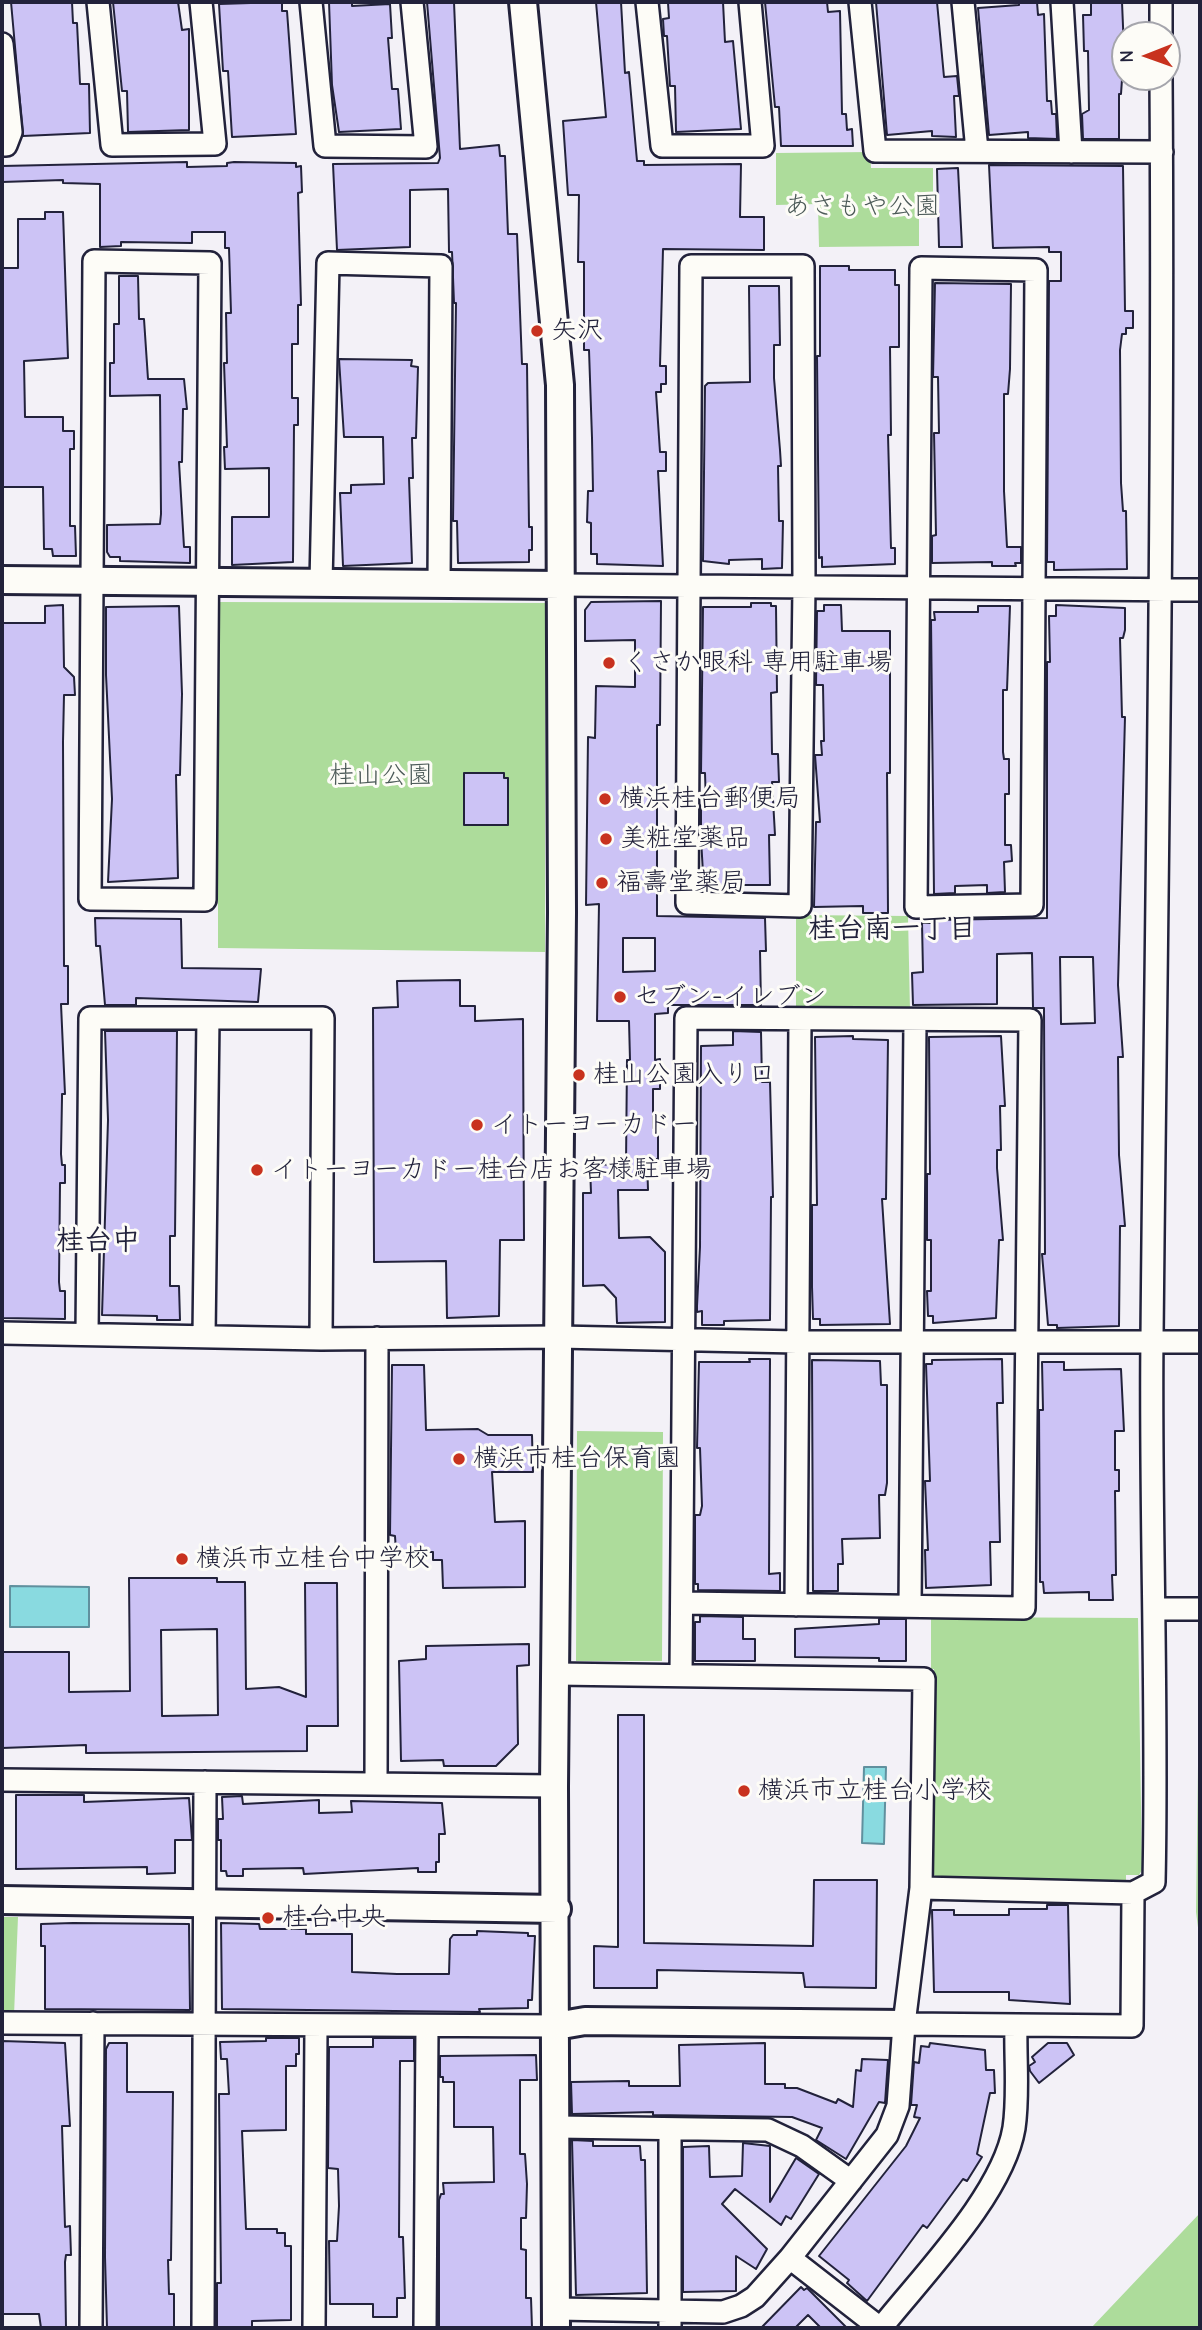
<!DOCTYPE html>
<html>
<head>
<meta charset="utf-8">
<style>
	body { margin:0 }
	#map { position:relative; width:1202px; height:2330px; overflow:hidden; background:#f3f1f7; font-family:"Comic Neue",sans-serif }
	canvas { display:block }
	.frame { position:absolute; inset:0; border:4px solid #22223b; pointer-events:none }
	.north { position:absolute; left:1111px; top:21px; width:70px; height:70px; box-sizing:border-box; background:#fdfcf7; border:2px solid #a5a5ac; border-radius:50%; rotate:269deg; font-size:19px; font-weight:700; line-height:28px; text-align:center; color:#22223b }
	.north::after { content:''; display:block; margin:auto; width:24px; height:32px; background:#c8321e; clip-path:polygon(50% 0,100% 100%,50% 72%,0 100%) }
</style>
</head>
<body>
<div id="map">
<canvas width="1202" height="2330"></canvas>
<div class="frame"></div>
<div class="north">N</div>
</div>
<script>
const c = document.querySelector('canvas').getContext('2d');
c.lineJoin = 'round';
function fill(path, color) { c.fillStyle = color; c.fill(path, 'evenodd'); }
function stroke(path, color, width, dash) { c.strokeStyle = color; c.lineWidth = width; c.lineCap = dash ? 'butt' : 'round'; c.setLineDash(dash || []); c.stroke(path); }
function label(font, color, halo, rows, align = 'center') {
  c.font = font + ' "Comic Neue","Klee One",sans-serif'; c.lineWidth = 6; c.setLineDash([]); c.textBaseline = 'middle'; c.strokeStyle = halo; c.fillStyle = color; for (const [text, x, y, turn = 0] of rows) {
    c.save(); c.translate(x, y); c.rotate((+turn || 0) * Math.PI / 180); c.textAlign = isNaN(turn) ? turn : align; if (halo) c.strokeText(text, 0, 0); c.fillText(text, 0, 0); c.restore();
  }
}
const green = new Path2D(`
	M870,152L871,168H933V200H919V246L819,247L818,204L776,205V153Z
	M218,602L545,603V952L218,948Z
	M796,915L908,916L910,1011L796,1009Z
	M577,1431L663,1432L662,1661H576Z
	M931,1617L1138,1618L1142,1870L1139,1875H1126V1881L938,1880L932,1872L934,1669H931Z
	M1199,1692H1200V1943L1196,1912Z
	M2,1917H18L14,2015H2Z
	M1200,2213V2328H1091Z`);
const water = new Path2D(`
	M10,1586L89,1587V1627H10Z
	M864,1767H886L884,1844L862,1843Z`);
const building = new Path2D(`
	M11,2H72L73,23H77L80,84H89L90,133L23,136Z
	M113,2H178L182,30L189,29V130L128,132L127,91H122Z
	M282,2V11H287L296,134L232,137L228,71H223L219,4Z
	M329,2H352V6L390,4L392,38H388L392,89H398L401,129L339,132L332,85Z
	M427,2H454L460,149L499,145L500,156H505L508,234H517L522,364H527L529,527H532V550H529V562L458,563L457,521H453L456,303H454L452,252H449L448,189L410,190V247L337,250L333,164L438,163L440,158Z
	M596,2H621L625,73L629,72L637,161H644V165L741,164L740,217H764V250L663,249L660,366H666V384H661V392H656L660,452H666V471H658L663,566L597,564V554H591V523L587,522L588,491H593L592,438L589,350H584V262H578L579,195H568L563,121L606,117Z
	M723,2L725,42L733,41L741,129L676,132L675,86H670L667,36H664L663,19L669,18L668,3Z
	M765,2H827L828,12L840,11L842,114H846L847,130L852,129L853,146H781L779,107H775Z
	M876,2H937L944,77L957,76L959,96H954L956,137L932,136V131L887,135Z
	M1019,2H1037L1038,15L1044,14L1047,101H1051L1052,114H1056L1057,139L1028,138V132L989,135L978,8L1019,5Z
	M1091,2H1122L1124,50L1121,94H1119V139H1083L1082,114L1089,110L1088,51H1084L1083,15H1091Z
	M187,162V167L227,166V163L234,162L296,163V167L301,166L302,192L298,193L301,305H298V344H292V398H298V425H294L293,562L232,565V517H269V468L225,469L224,447H227L224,363H227L226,313H231L229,248H225V232H192V243L121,242V246L100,247V184L63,183V180L2,182V166Z
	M989,165L1123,166L1125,311H1133V328H1126V334H1122L1120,350L1121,483L1123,511H1126L1127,569L1054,570V562H1047L1049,281H1061V252H1049V247L993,248Z
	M958,168L962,247H939L937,169Z
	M45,212H63L68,358L24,361L25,417H63V431H74V449H70V526H75L76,556H53L52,549H44L43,487H2V268H18V219H45Z
	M820,266H849V270H895V285H899V347H890L891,435H888L891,548H895V564L822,567V557L819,558L817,356H820Z
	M119,276H138L139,319H144L148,379H184L187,409H183L182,462H179L184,547H190V563L120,561V557H110L107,552V525L160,524L161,514L160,395L110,396V363H114V324H119Z
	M935,283L1011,284L1010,369L1008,394H1004V491L1007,547H1021V563H1015L1016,566H992V562L932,563V536L936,535L934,433H939L938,377H933Z
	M749,286H779L780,345H774V378L780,450L781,466H778L779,521H783L782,568L762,569V559L729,560V564L703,561L705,386L708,383L750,382Z
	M339,359L412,360L411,366L418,367L416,438H412L413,478H409L412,563L343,566L340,493H351V485L384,484L383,437H344Z
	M661,601L660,725H657V916L765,918L766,951H760L761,1005H668V1013L655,1014V1060L660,1059V1089H653V1128H658V1159H647L648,1190H618L619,1238L650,1237L665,1252V1322L617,1323L616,1298L604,1285L583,1286V1193H591L590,1165L626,1164L627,1060H630L629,1021H597L599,904L586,905L588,737L595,738L596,686L635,687V640L585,641V610L591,602ZM623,938H655V971L623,972Z
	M751,603H771V606H776L777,692L771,693L772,754H778L779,782H772L775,835H769L770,885H730V891L704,890L701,839V805H706L705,773H701L703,607H751Z
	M63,605L64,667L74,677L75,695H64L63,742L64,966H68V1004H61L65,1094H62V1098L61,1154L62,1165H65V1183H60L59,1282L60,1291H65V1319L2,1318V623H45V606Z
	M824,605H841L842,631H890V773H887L888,913H863V906L814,907L816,822H820L815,755H822L821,741H824L823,685H816L817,611H824Z
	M1056,605L1125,608V630L1123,638H1120L1122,717H1125L1118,985L1123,1057H1118L1119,1155L1125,1226H1120L1119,1326L1057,1328V1325H1048L1042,1254H1045L1044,1008H1033L1032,953L997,954V1004L913,1005L912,973L923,972L922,923H935V920L1047,918V662H1050L1049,616H1056ZM1060,957H1093L1095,1023L1061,1024Z
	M179,606L182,694L180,775H176L178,878L108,882L112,799L106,675V607Z
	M978,606H1010L1007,690H1003V752L1004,759H1009V794H1005V845H1011L1012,861L1004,862L1005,892L987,893V885L955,886V893L934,894L931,620H935L934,612H978Z
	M464,773H504V778H508V825H464Z
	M95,918L181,919L182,968L261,969L258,1002L136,998V1005H105L100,946H96Z
	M460,980V1006H475V1021L523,1019L524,1240H500L499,1316L447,1318L446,1261L374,1262L373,1008L398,1007L397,981Z
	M105,1031H177L175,1236H170V1286H179L180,1320H157V1316L102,1315L108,1120Z
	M733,1031L761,1032L762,1082H770L773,1197H771L770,1320L724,1321V1325H702V1311L697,1312V1306L700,1247L701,1046L733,1045Z
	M853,1036V1039L888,1040L886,1199H882L890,1324L820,1325V1319H813L812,1287V1205H817L815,1037Z
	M1001,1036L1005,1106H1000L1001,1150H997V1168L1003,1240H999L996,1318L933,1323V1316H928L927,1291H931V1240H927V1174H930L929,1037Z
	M749,1359H770L769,1574L780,1573V1591L698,1590V1584H695V1515H700L702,1506L700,1448H697L699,1362H750Z
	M1002,1359L1003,1403H997L1000,1542H990L991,1585L926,1588L925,1550H928L925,1481H930L926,1364H932V1360Z
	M812,1360L880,1361L881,1385H887V1483L885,1495H879L880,1538L842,1539L843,1564H838V1591H813Z
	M1042,1362H1064V1370L1121,1369L1124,1431H1115V1470H1119V1491H1115L1116,1575H1112L1113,1600H1089V1592L1044,1593L1043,1582H1040L1039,1410H1043Z
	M392,1365H424L426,1430L478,1429L488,1435H532L533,1472H492L495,1522L525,1521V1587L443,1588L442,1560H433V1552H396L395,1536L390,1535Z
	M129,1578H217V1582H245L246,1689L279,1687L306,1697L305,1583H337L338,1726H307V1751L86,1753V1745L2,1748V1652H69V1692L130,1691ZM217,1629L218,1715L162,1716L161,1630Z
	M700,1616L743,1617V1639H755V1661H695V1622H700Z
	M879,1619H906V1661H879V1658L795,1657V1629L879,1624Z
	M529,1644V1665L517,1666L518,1744L496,1766H444L443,1760L401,1761L399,1661L426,1659V1646Z
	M618,1715H644V1943L813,1946L814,1880H877L876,1988L805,1987L803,1973L657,1970V1988H594V1946L618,1947Z
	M16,1795H84V1802L189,1798L192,1840H175V1873L147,1874V1867L16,1869Z
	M242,1796L243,1804L319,1800V1813L352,1812L351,1801L442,1803L445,1834H439V1862H436V1872H418V1868L304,1874L303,1868L243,1869V1876H227L226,1871H221V1840H218V1819H223L222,1797Z
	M1047,1905H1068L1070,2004L1009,2000V1992H934L932,1910H954V1915H1009V1909H1047Z
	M73,1923L189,1924L190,2010L45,2009V1946H41V1924Z
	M221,1923L259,1924L260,1929H306V1934H352V1972L397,1974H449L450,1939L453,1935H477V1931L528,1933V1936H535L532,2000H528V2008L479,2009L480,2012L222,2009Z
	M266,2038H299V2054H296V2066H286V2130L242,2131L246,2229H277V2233H285V2246H291V2320L252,2321V2328H217V2283H221L219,2094H229L227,2059H221L220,2042L266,2041Z
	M373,2038H414V2061H400L399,2237H403L405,2298H397V2317H373V2304H330L329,2241H337L339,2206L338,2169L328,2168L329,2047H373Z
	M2,2041L65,2043L70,2126H62L65,2227L70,2226L71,2255H66L65,2262L66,2328H41L39,2314H2Z
	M109,2043H127V2092H173L171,2260H168L169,2294H174V2328H107L105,2257L106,2049Z
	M765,2043V2084H785V2088H797L836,2103L838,2099L853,2107L856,2070L861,2071L862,2059L888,2060L885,2103L879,2102L846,2159L816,2140L822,2128L792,2117L653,2115V2112L572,2114L571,2082L629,2081V2086H680L679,2045Z
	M930,2043L985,2050L986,2070H994L995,2093H990L977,2154L982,2157L967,2181L963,2179L927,2228L923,2225L867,2301L847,2283L849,2280L819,2256L906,2146L920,2118L914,2117L917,2105H911L914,2062L919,2063L921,2046L929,2047Z
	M1048,2043H1067L1074,2055L1039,2083L1030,2071L1029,2066L1035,2062L1032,2057Z
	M536,2055L537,2080H520V2154H525L527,2184L526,2218H521V2249L526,2250V2298H531L532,2328H439V2200L441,2194H444L443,2183L494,2182L493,2127H454V2082H443V2077H440V2056Z
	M572,2140L593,2141V2146H640L641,2160H645L647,2293L576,2295Z
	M743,2143L770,2146V2202L796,2158L819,2174L791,2219L786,2216L781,2225L735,2189L722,2204L767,2249L756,2269L736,2256V2291L683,2292V2147L709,2146L710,2177L742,2176Z
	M801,2287L804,2290L807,2288L847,2328H821L808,2315L795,2328H761Z`);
const minor = new Path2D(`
	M98,2L112,145L215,144L201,2
	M311,2L325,146L426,147L412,2
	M647,2L662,146H763L750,2
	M860,2L875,151L1162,152
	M963,2L977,151
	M1062,2L1071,152
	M1161,2V35
	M2,44L11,132L6,145H2
	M94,261L210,263L205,900L90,899Z
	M691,266H803L804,586L800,906L687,903Z
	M921,268L1036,270L1032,905L916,907Z
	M321,583L328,263L441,266L439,584
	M561,585L1200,590
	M2,1333L321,1339L558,1337L797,1342H1200
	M87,1334L90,1018H323L321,1339
	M204,1336L208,1018
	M796,1605L800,1020
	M910,1606L915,1021
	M1154,1609H1200
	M556,1674L924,1679L921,1888L904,2024L898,2106L887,2135L790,2258L755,2297L741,2306L723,2312L557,2309
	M681,1675L686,1018L1030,1020L1024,1608L684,1603
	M2,1780L554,1786
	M376,1784L377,1338
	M921,1888L1133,1893L1154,1882C1158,1701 1150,1519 1152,1338C1156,918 1164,497 1161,77
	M2,2023L556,2026
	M904,2024L1132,2026L1133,1893
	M557,2127L768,2130L802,2146L851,2181
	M670,2129V2328
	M790,2258L880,2328
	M91,2328L93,2023
	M203,2328L205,1782
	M314,2328L316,2027
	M425,2328L427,2027
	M881,2328C923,2275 1003,2194 1014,2128C1019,2095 1015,2058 1016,2025`);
const tertiary = new Path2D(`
	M523,2L560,385L562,913L554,1786L556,2328
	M2,580L561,585
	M2,1900L557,1909
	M556,2026L585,2021L904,2024`);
const markers = [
	[537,331,7,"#c8321e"],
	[609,663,7,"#c8321e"],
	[605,799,7,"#c8321e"],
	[606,839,7,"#c8321e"],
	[602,883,7,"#c8321e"],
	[620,997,7,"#c8321e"],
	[579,1075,7,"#c8321e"],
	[477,1125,7,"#c8321e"],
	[257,1170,7,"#c8321e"],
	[459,1459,7,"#c8321e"],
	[182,1559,7,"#c8321e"],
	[744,1791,7,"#c8321e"],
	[268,1918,7,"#c8321e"]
];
const parkNames = [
	["あさもや公園",862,207],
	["桂山公園",381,776]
];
const poiNames = [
	["矢沢",551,331],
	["くさか眼科 専用駐車場",623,663],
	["横浜桂台郵便局",619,799],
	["美粧堂薬品",620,839],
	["福壽堂薬局",616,883],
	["セブン-イレブン",634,997],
	["桂山公園入り口",593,1075],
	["イトーヨーカドー",491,1125],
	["イトーヨーカドー桂台店お客様駐車場",271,1170],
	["横浜市桂台保育園",473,1459],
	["横浜市立桂台中学校",196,1559],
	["横浜市立桂台小学校",758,1791],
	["桂台中央",282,1918]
];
const neighbourhoodNames = [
	["桂台南一丁目",892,929],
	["桂台中",98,1241]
];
fill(green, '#addc9b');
fill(water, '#89dae0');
stroke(water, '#60909e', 2);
fill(building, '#ccc3f5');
stroke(building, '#22223b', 2);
stroke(minor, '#22223b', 26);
stroke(tertiary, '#22223b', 32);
stroke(minor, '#fdfcf7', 21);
stroke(tertiary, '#fdfcf7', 26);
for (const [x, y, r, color] of markers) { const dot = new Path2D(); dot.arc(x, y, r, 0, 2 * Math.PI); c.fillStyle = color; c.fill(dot); stroke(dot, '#fdfcf7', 2.5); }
label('26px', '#4c5a58', '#fdfcf7', parkNames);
label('26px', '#22223b', '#fdfcf7', poiNames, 'left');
label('bold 28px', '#22223b', '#fdfcf7', neighbourhoodNames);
</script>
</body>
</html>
